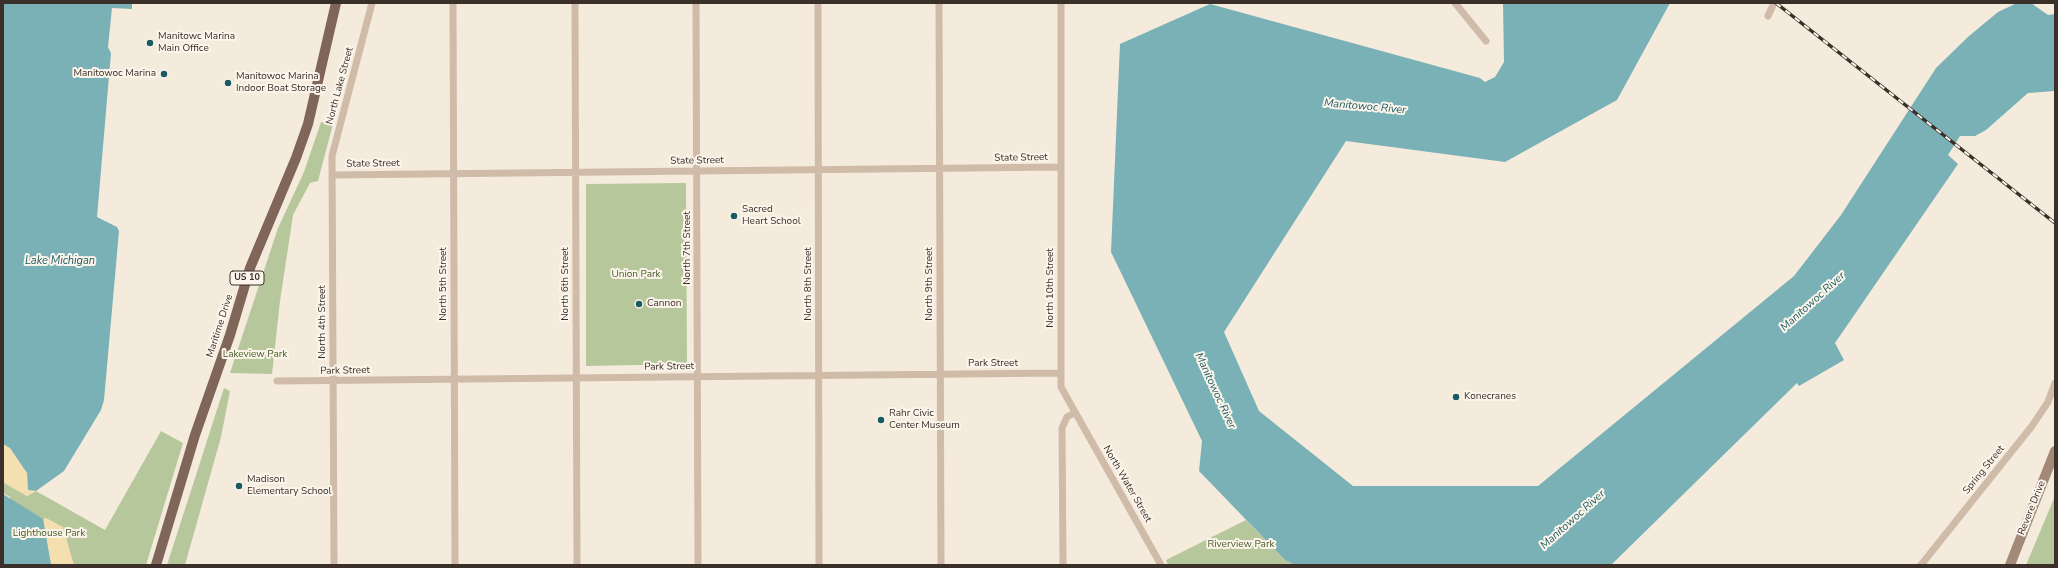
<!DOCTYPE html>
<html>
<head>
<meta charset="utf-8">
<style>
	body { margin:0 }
	#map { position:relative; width:2058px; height:568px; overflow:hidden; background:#f5ebdd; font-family:"Nunito Sans",sans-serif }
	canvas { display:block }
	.frame { position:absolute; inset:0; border:4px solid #3b2f29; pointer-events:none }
</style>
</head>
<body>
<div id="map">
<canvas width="2058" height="568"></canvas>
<div class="frame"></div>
</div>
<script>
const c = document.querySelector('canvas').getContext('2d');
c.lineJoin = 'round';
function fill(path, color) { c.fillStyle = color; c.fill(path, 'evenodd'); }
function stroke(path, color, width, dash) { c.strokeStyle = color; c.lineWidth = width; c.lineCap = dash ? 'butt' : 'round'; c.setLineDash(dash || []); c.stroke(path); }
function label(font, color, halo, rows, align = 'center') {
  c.font = font + ' "Nunito Sans",sans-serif'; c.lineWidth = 4; c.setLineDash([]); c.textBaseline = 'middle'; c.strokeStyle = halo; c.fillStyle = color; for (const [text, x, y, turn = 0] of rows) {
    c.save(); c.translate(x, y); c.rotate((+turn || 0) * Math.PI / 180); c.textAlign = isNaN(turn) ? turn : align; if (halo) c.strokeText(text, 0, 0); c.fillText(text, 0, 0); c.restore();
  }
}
const green = new Path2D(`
	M321,122L333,124L318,181L310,183L293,215L280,301L272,374L230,373L278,228L304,172Z
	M686,183L687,364L586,366V184Z
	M224,388L230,391L221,437L185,565H167Z
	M161,431L183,443L146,565H23L10,497L3,493V482L27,496L36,491L105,530Z
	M2055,496V565H2026Z
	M1246,520L1285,560L1295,565H1168L1166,560Z`);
const sand = new Path2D(`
	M3,444L10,448L27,473L28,490L36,491L27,496L3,482Z
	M46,518L63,527L74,565H51L43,519Z`);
const water = new Path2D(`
	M3,3H132V9L112,8L108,47L111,53L97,217L117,227L119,231L104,400L101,410L64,471L36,491L28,490L27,473L10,448L3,444Z
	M1503,3H1670L1617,100L1505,162L1346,141L1224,332L1259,411L1353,486H1538L1794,276L1841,215L1936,68L1969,36L1998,12L2017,3H2031L2048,15L2055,14V91L2028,93L1986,130L1975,136H1960L1948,155L1958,164L1835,343L1844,360L1799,386L1797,383L1611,565H1295L1285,560L1199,471L1202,441L1111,252L1120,44L1210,4L1480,78L1485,82L1495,77L1504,62Z
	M3,494L43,519L51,565H3Z`);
const street = new Path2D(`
	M453,3L455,565
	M575,3L577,565
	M696,3L698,565
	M818,3L819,565
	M939,3L941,565
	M1061,3V387L1161,565
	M1455,3L1486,41
	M1768,16L1774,3
	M333,175L1061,167
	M277,381L1060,373
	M334,565L332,156L372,3
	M1063,565L1062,428L1067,417L1074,413
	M1921,565L2032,426L2048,402L2055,383`);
const secondary = new Path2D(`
	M2010,565L2055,451`);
const primary = new Path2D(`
	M156,565L195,435L230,335L250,268L296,158L308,124L336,3`);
const rail = new Path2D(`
	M1776,3L2055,223`);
const markers = [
	[150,43,4,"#195b62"],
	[164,74,4,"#195b62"],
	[228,83,4,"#195b62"],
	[734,216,4,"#195b62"],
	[639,304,4,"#195b62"],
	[1456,397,4,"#195b62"],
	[881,420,4,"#195b62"],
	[239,486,4,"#195b62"]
];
const shields = [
	[247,278,34]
];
const shieldNames = [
	["US 10",247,278]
];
const poiNames = [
	["Manitowc Marina",158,37],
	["Main Office",158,49],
	["Manitowoc Marina",156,74,"right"],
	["Manitowoc Marina",236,77],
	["Indoor Boat Storage",236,89],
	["Sacred",742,210],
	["Heart School",742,222],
	["Cannon",647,304],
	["Konecranes",1464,397],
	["Rahr Civic",889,414],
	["Center Museum",889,426],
	["Madison",247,480],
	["Elementary School",247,492]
];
const streetNames = [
	["North Lake Street",340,86,-75],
	["State Street",1021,158,-1],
	["State Street",697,161,-1],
	["State Street",373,164,-1],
	["North 7th Street",688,248,-90],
	["North 5th Street",444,284,-90],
	["North 6th Street",566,284,-90],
	["North 8th Street",809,284,-90],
	["North 9th Street",930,284,-90],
	["North 10th Street",1051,288,-90],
	["North 4th Street",323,322,-90],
	["Maritime Drive",220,326,-72],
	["Park Street",993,364],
	["Park Street",669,367,-1],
	["Park Street",345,371,-1],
	["Spring Street",1984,470,-51],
	["North Water Street",1127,484,60],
	["Revere Drive",2032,508,-68]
];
const parkNames = [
	["Union Park",636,275],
	["Lakeview Park",255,355],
	["Lighthouse Park",49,534],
	["Riverview Park",1241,545]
];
const waterNames = [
	["Manitowoc River",1365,107,5],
	["Lake Michigan",60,261],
	["Manitowoc River",1813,302,-42],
	["Manitowoc River",1215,391,65],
	["Manitowoc River",1573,520,-42]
];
fill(green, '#b6c79b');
fill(sand, '#f4dfb1');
fill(water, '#79b1b6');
stroke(street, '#cfbba7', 7);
stroke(secondary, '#a38978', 10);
stroke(primary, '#7f6658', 10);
stroke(rail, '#3b2f29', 3.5);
stroke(rail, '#fcf5eb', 2, [6]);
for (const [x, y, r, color] of markers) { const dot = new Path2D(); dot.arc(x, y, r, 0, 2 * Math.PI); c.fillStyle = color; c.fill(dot); stroke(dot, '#fcf5eb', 1.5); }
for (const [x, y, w] of shields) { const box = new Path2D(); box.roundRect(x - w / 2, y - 7, w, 14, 3); c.fillStyle = '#fcf5eb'; c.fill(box); stroke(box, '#3b2f29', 1); }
label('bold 9px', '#3b2f29', null, shieldNames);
label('10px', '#3b2f29', '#fcf5eb', poiNames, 'left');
label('10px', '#3b2f29', '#fcf5eb', streetNames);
label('10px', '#485c29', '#fcf5eb', parkNames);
label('italic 11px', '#195b62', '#fcf5eb', waterNames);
</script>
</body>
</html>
